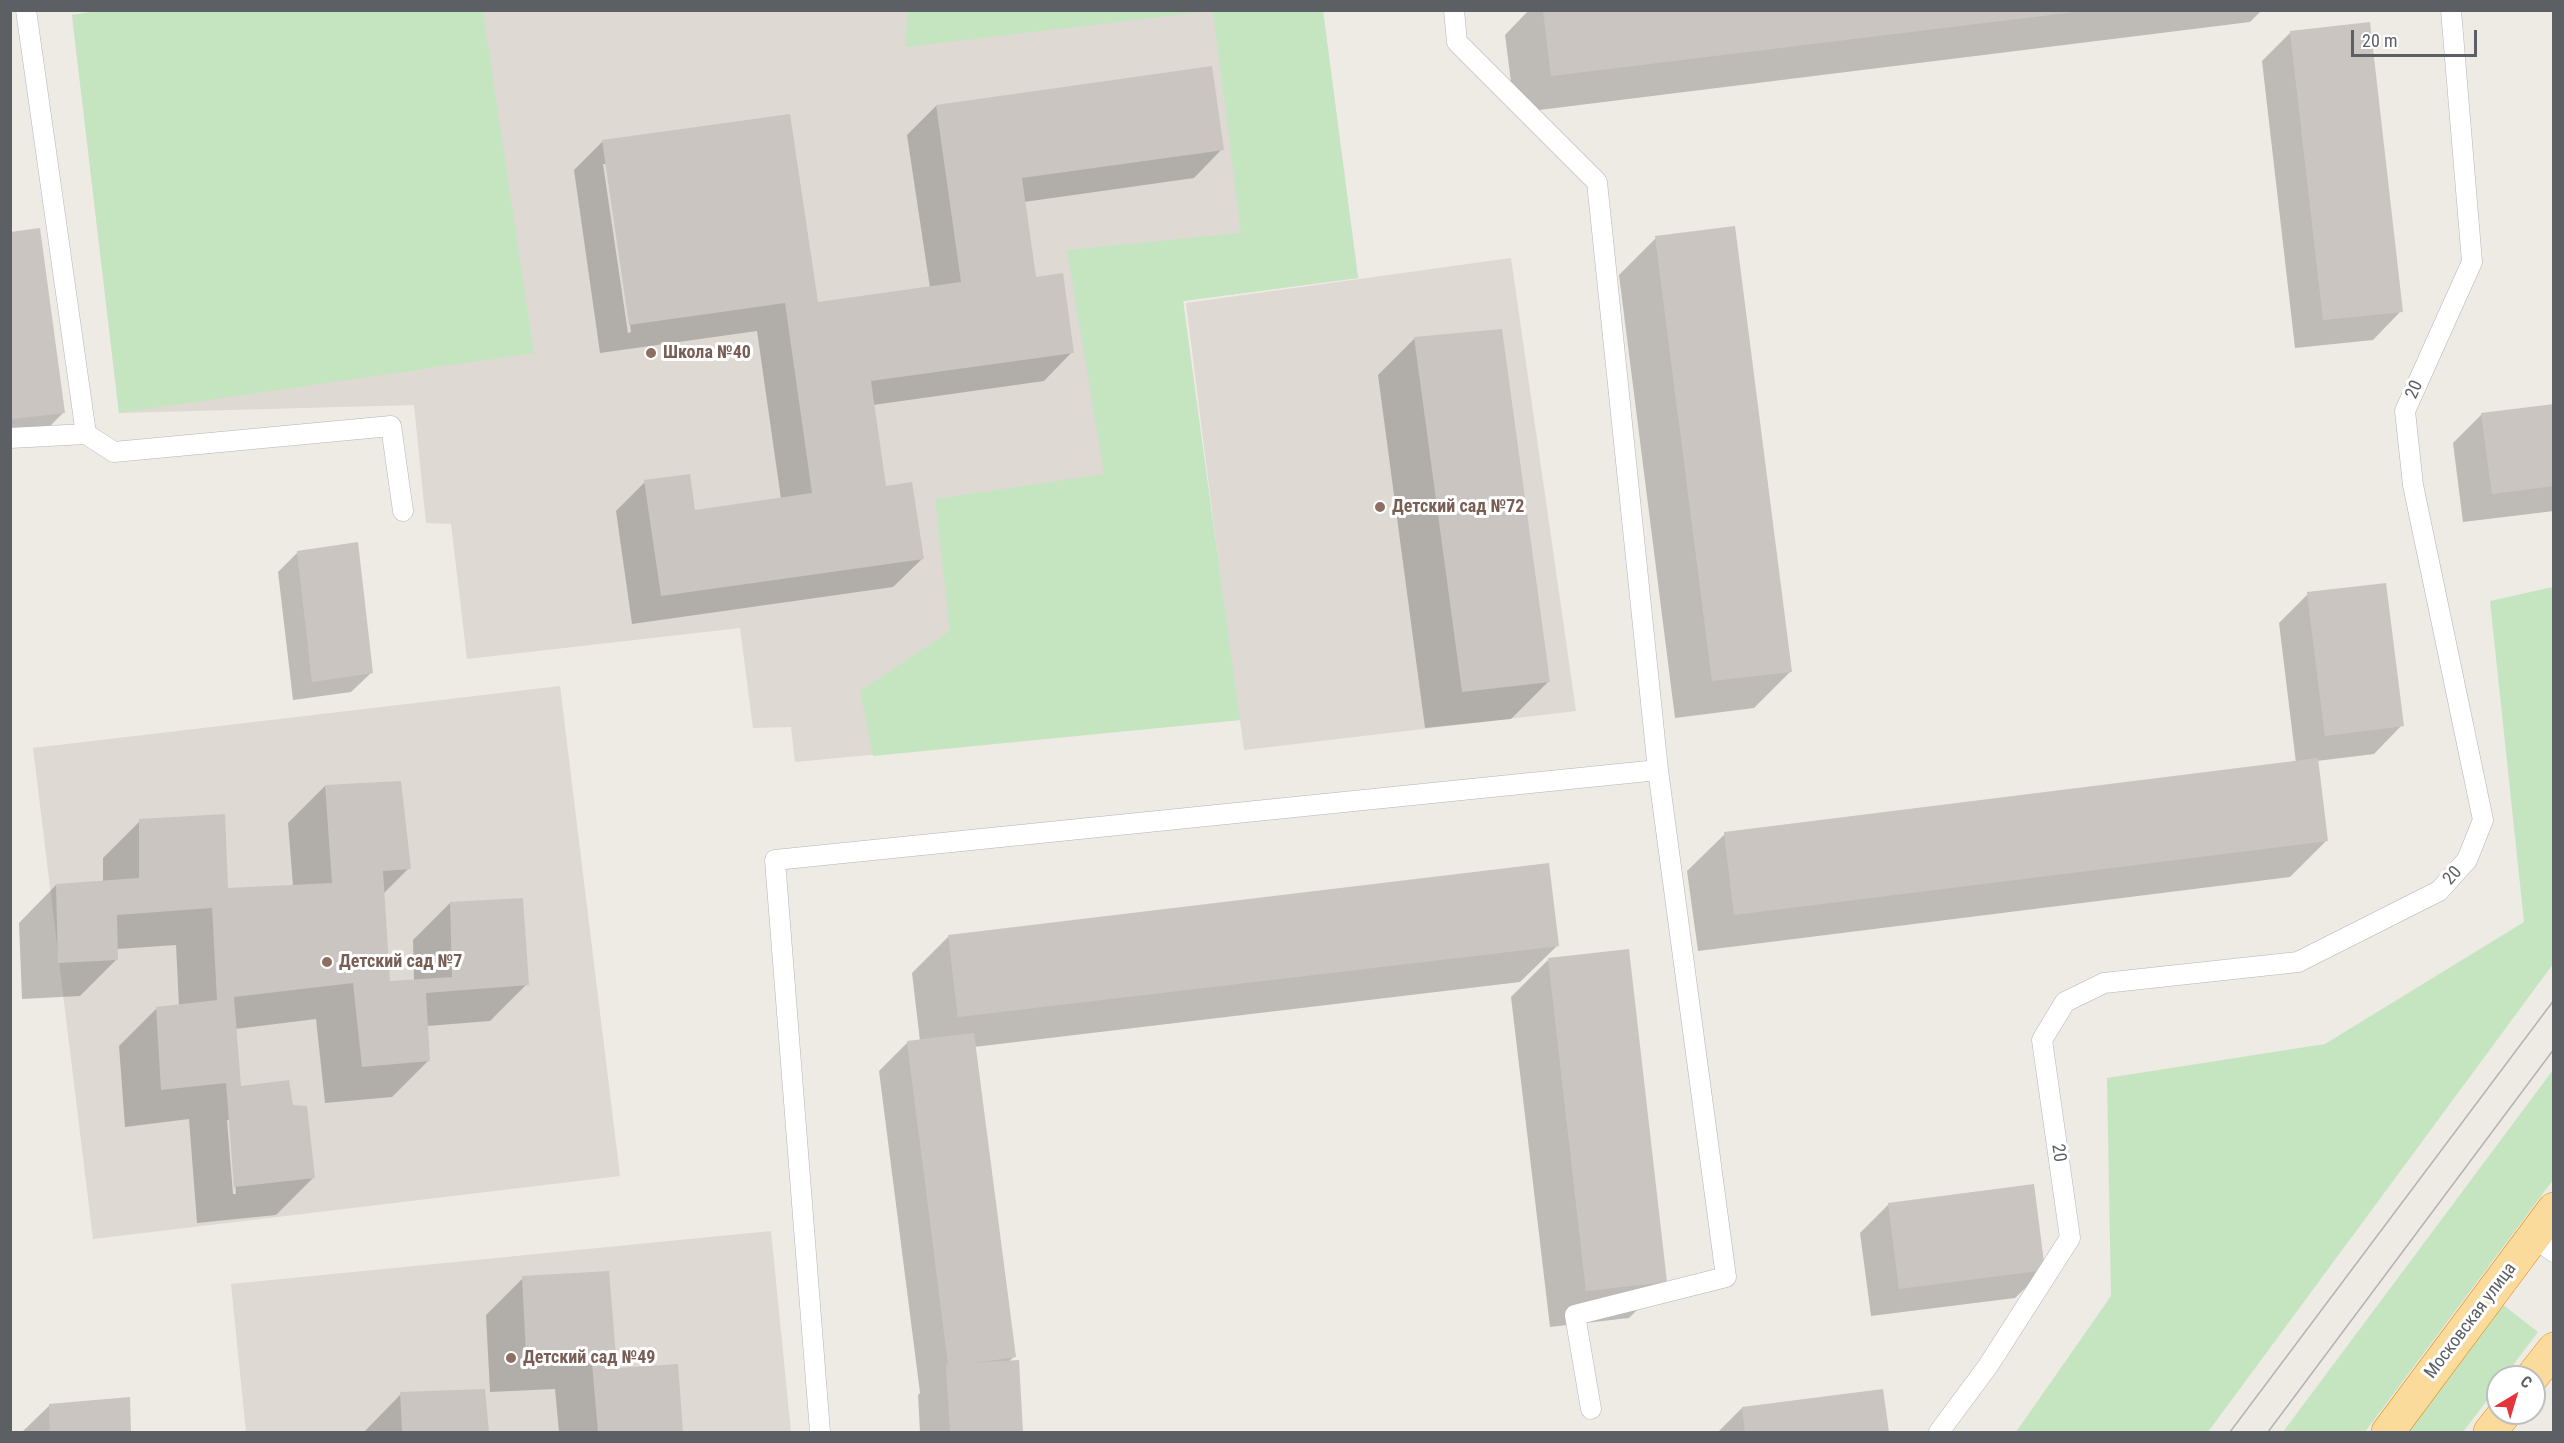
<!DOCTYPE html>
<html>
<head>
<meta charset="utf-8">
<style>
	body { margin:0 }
	#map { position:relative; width:2564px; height:1443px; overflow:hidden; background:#eeeae4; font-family:"Roboto Condensed",sans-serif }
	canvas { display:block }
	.frame { position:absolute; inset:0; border:12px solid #5c6064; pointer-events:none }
	.north { position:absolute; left:2486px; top:1365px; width:60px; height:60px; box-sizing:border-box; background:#fff; border:2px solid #bebfc1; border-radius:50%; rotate:38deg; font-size:16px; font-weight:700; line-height:24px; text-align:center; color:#5c6064 }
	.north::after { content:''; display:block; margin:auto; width:21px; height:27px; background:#e4343c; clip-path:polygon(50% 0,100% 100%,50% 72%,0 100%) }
	.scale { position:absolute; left:2351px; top:30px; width:126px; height:27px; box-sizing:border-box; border:3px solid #5c6064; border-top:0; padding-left:8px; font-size:18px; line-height:21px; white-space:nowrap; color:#5c6064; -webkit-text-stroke:4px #fff; paint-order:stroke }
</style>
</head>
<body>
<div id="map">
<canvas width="2564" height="1443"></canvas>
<div class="frame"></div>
<div class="north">С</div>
<div class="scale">20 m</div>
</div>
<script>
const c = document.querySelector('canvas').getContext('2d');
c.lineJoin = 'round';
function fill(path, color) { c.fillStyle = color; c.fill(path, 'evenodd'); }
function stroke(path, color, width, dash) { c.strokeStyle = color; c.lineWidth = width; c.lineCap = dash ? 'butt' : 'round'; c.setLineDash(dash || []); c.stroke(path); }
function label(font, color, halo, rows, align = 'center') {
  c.font = font + ' "Roboto Condensed",sans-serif'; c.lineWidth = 6; c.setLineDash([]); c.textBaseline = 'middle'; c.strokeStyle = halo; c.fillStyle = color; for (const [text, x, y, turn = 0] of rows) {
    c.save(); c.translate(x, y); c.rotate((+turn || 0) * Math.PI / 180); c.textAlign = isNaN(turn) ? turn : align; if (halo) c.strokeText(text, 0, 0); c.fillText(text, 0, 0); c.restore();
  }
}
const education = new Path2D(`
	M100,10L1323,11L1358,278L1183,301L1225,614L1186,303L1511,258L1576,711L1244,750L1240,720L795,762L791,727L753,728L740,628L467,659L451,524L426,523L414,405L119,413L72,15Z
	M560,686L620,1176L93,1239L33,748Z
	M771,1231L791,1432H246L231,1284Z`);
const green = new Path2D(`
	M100,11H483L534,353L119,413L72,15Z
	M908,11V10L1211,11L905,47Z
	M1213,11H1323L1358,278L1183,301L1240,720L873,756L860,691L950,631L935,499L1104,474L1067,250L1241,233Z
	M2553,587V964L2208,1432H2016L2111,1296L2107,1078L2325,1044L2524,922L2490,601Z
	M2553,1070V1180L2365,1432H2283Z
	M2502,1304L2538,1332L2504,1377H2498V1386L2463,1432H2406Z`);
const shadow = new Path2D(`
	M1529,10H2262L2250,22L1515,113L1505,35Z
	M2291,32L2401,311L2373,340L2295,348L2262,61Z
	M936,106L1222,149L1194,178L1024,202L1035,279L1072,352L1044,381L873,405L885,487L922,559L893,587L632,624L616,511L645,482L694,511L781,499L757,331L600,353L574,170L602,142L817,304L930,288L907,135ZM603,164H607L631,332L628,333Z
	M10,233L63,413L34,442L10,444Z
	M1656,238L1791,671L1754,708L1675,718L1619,275Z
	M1415,338L1548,682L1511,719L1425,728L1378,375Z
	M2554,406V511L2463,522L2453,443L2482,414Z
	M298,552L371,673L351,692L293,700L278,572Z
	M2308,594L2402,725L2374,754L2317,761L2327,840L2290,877L1698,951L1687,871L1725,834L2296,763L2279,623Z
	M325,786L409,868L383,894L389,983L414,981L413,940L450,903L527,984L490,1021L427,1026L429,1060L392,1097L325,1103L316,1019L235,1029L239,1088L291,1106L313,1178L276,1215L197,1223L189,1119L125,1127L119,1046L156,1009L179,1006L176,945L117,949V959L80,996L22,999L19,923L56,885L103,882V858L140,821L227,890L293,886L288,823ZM227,1120H230L236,1194H233Z
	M949,936L1558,945L1520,982L974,1047L1014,1357L1008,1362H1017L1022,1432H920L918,1395L920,1393L879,1071L907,1043L920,1041L912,973Z
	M1548,960L1666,1281L1629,1318L1550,1327L1511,997Z
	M1889,1204L2044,1270L2015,1298L1871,1316L1860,1233Z
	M523,1278L616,1370L677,1366L681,1432H559L555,1389L490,1392L486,1315Z
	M484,1390L487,1432H364L401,1394Z
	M1882,1391L1887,1432H1718L1742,1408Z
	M128,1398L129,1432H22L50,1405Z`);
const building = new Path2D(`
	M1543,10H2074V12L1551,76Z
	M2370,22L2403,312L2323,320L2290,31Z
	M1212,66L1224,150L1022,178L1036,277L1063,273L1074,353L871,381L886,486L912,482L924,559L661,596L644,480L690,474L695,510L812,493L785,303L629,325L602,140L790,114L818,302L961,282L936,105Z
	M1735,226L1792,672L1712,681L1655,236Z
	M40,228L65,413L10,419V232Z
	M1502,329L1550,682L1462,692L1414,337Z
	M2554,404V486L2492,494L2481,413Z
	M358,542L373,673L312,682L297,551Z
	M2386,583L2404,726L2325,736L2307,592Z
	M2318,758L2328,841L1734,915L1724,832Z
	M401,781L411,869L383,871L390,981L452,977L450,902L523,898L529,985L426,993L430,1061L362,1067L353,983L234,997L241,1086L289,1080L293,1105L307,1106L315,1178L234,1187L226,1083L161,1090L156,1007L217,1000L212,908L117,915L118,960L58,963L56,884L139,878V819L225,814L228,888L332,883L325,785Z
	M1549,863L1559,946L958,1017L948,935Z
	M1629,949L1667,1282L1586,1291L1548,958Z
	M974,1033L1016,1357L974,1363L1019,1360L1023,1432H950L946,1365L948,1364L907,1041Z
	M2034,1184L2045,1270L1899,1289L1888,1203Z
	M609,1271L617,1368L678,1364L683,1432H598L591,1352L526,1355L522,1276Z
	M485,1389L489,1432H402L400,1392Z
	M1883,1389L1889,1432H1745L1742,1407Z
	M130,1397L131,1432H50L49,1404Z`);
const service = new Path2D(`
	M86,434L114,452L391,426L403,511
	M10,438L86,434L26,10
	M2533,1237L2554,1252
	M1591,1409L1575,1315L1726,1277L1658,770
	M820,1432L775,860L1658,770L1597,182L1457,42L1454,10
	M1939,1432L1988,1366L2070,1238L2042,1040L2065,1002L2104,983L2298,962L2439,891L2467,860L2483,820L2413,485L2405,411L2472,262L2451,10`);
const trunk = new Path2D(`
	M2532,1377L2554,1349
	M2388,1432L2554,1209
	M2490,1432L2505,1413`);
const tram = new Path2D(`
	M2230,1432L2554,1000
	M2268,1432L2554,1049`);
const markers = [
	[651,353,6,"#8d6e63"],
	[1380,507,6,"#8d6e63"],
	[327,962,6,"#8d6e63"],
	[511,1358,6,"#8d6e63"]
];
const educationNames = [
	["Школа №40",663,353],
	["Детский сад №72",1392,507],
	["Детский сад №7",339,962],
	["Детский сад №49",523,1358]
];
const streetNames = [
	["20",2415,390,-66],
	["20",2453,876,-49],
	["20",2058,1153,82],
	["Московская улица",2471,1321,-53]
];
fill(education, '#ded9d2');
fill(green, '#c5e5c1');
fill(shadow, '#0003');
fill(building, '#cac5c1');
stroke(service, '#b1b5b8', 21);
stroke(trunk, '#ea8707', 34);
stroke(service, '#fff', 20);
stroke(trunk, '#fadb9c', 33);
stroke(tram, '#b2b3b4', 1.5);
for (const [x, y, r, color] of markers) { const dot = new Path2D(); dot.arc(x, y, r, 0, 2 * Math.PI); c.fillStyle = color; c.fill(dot); stroke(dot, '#fff', 2); }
label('bold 18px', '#785e54', '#fff', educationNames, 'left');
label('18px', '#5c6064', '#fff', streetNames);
</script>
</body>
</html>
